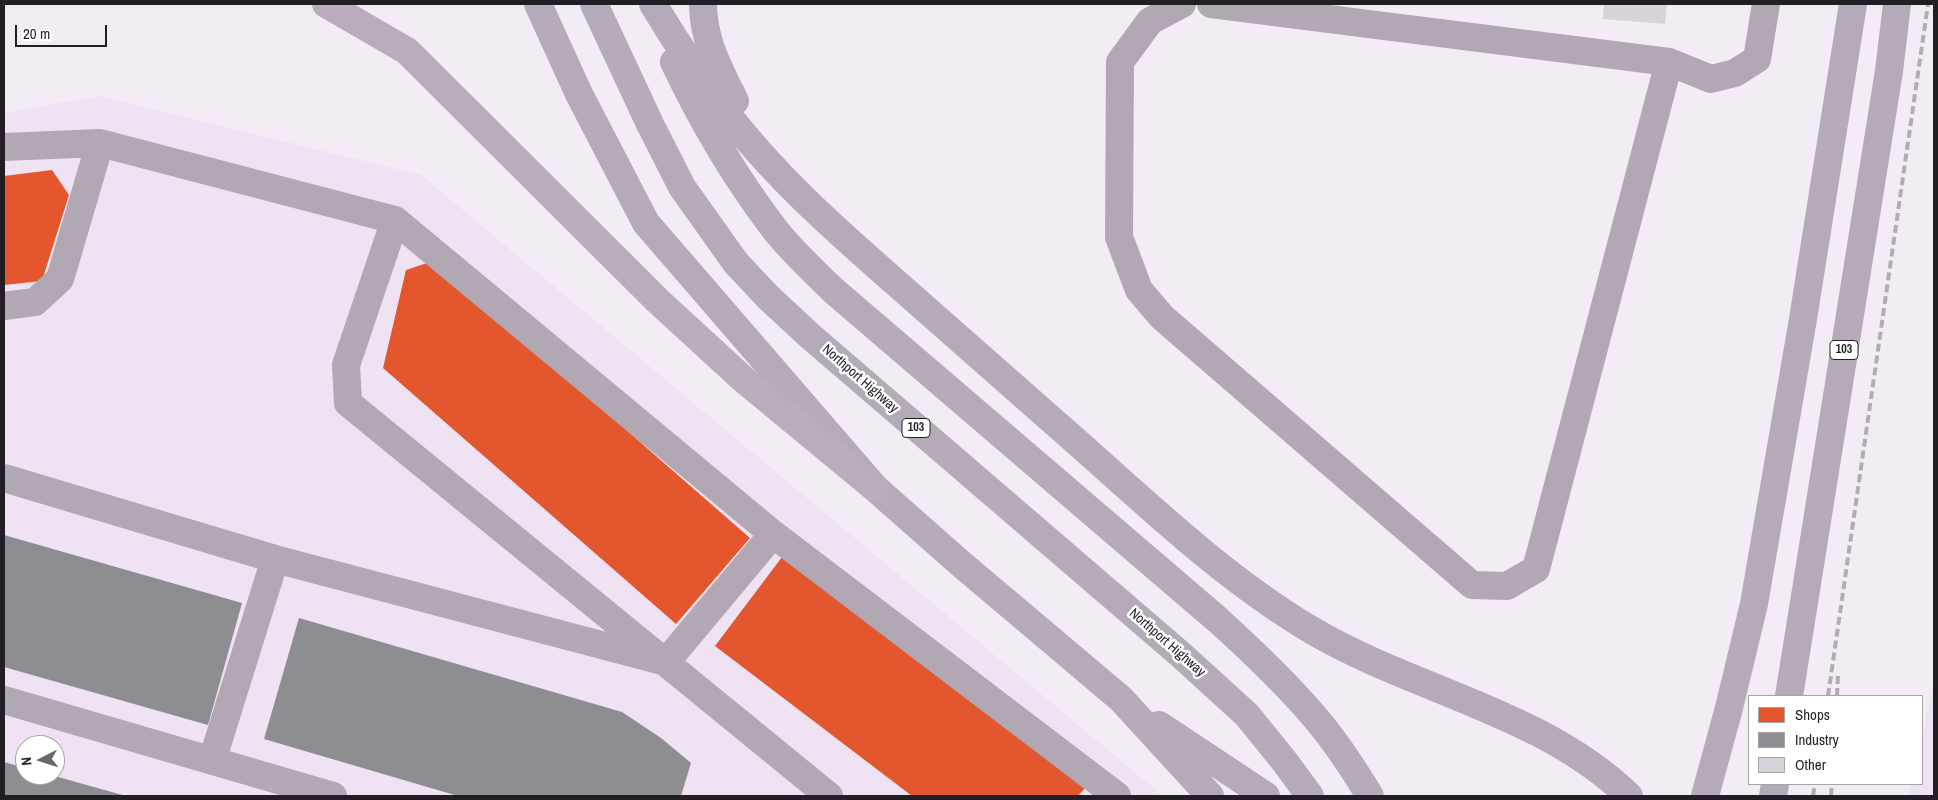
<!DOCTYPE html>
<html>
<head>
<meta charset="utf-8">
<style>
	body { margin:0 }
	#map { position:relative; width:1938px; height:800px; overflow:hidden; background:#f3ecf5; font-family:"Archivo Narrow",sans-serif }
	canvas { display:block }
	.frame { position:absolute; inset:0; border:5px solid #231e24; pointer-events:none }
	.legend { position:absolute; left:1748px; top:695px; width:175px; height:90px; box-sizing:border-box; background:#fff; border:1px solid #a7a5a7; margin:0; padding:6px 9px; list-style:none; font-size:15px; color:#231e24 }
	.legend li { display:flex; align-items:center; gap:10px; height:25px }
	.legend b { width:25px; border:1px solid #a7a5a7 }
	.north { position:absolute; left:15px; top:735px; width:50px; height:50px; box-sizing:border-box; background:#fff; border:1px solid #a7a5a7; border-radius:50%; rotate:265deg; font-size:14px; font-weight:700; line-height:20px; text-align:center; color:#231e24 }
	.north::after { content:''; display:block; margin:auto; width:18px; height:22px; background:#6c666d; clip-path:polygon(50% 0,100% 100%,50% 72%,0 100%) }
	.scale { position:absolute; left:15px; top:25px; width:92px; height:22px; box-sizing:border-box; border:2px solid #231e24; border-top:0; padding-left:6px; font-size:15px; line-height:18px; white-space:nowrap; color:#231e24; -webkit-text-stroke:4px #fff; paint-order:stroke }
</style>
</head>
<body>
<div id="map">
<canvas width="1938" height="800"></canvas>
<div class="frame"></div>
<ul class="legend">
<li><b style="height:14px;background:#e4572e"></b>Shops</li>
<li><b style="height:14px;background:#8d8d92"></b>Industry</li>
<li><b style="height:14px;background:#d8d3da"></b>Other</li>
</ul>
<div class="north">N</div>
<div class="scale">20 m</div>
</div>
<script>
const c = document.querySelector('canvas').getContext('2d');
c.lineJoin = 'round';
function fill(path, color) { c.fillStyle = color; c.fill(path, 'evenodd'); }
function stroke(path, color, width, dash) { c.strokeStyle = color; c.lineWidth = width; c.lineCap = dash ? 'butt' : 'round'; c.setLineDash(dash || []); c.stroke(path); }
function label(font, color, halo, rows, align = 'center') {
  c.font = font + ' "Archivo Narrow",sans-serif'; c.lineWidth = 5; c.setLineDash([]); c.textBaseline = 'middle'; c.strokeStyle = halo; c.fillStyle = color; for (const [text, x, y, turn = 0] of rows) {
    c.save(); c.translate(x, y); c.rotate((+turn || 0) * Math.PI / 180); c.textAlign = isNaN(turn) ? turn : align; if (halo) c.strokeText(text, 0, 0); c.fillText(text, 0, 0); c.restore();
  }
}
const built = new Path2D(`
	M100,96L421,175L1163,796H4V113ZM25,745H55V775H25Z
	M1934,684V796H1909L1911,784H1922V738Z`);
const shops = new Path2D(`
	M52,170L69,195L42,281L4,285V176Z
	M430,262L491,312L750,538L676,624L383,368L406,270Z
	M782,557L1085,788L1078,796H912L715,646Z`);
const industry = new Path2D(`
	M4,535L242,603L208,725L4,667Z
	M299,618L622,712L661,738L691,763L681,796H458L264,739Z
	M4,762L25,768V775H51L126,796H4Z`);
const building = new Path2D(`
	M1604,4H1667L1665,24L1603,19Z`);
const minor = new Path2D(`
	M1182,4L1150,21L1120,62L1119,237L1139,290L1162,317L1472,585L1507,586L1536,569L1669,62
	M1211,4L1669,62L1711,79L1735,73L1757,59L1766,4
	M4,147L100,143L395,220L773,534L1117,796
	M395,220L346,365L348,403L829,796
	M4,306L35,302L60,279L100,143
	M4,478L275,559L666,662L773,534
	M4,700L333,796
	M212,761L275,559`);
const major = new Path2D(`
	M538,4L579,94L646,223L875,488L960,563L1121,699L1210,796
	M594,4L650,124L682,187L736,263L768,297L810,336L1180,654L1247,715L1285,762L1310,796
	M653,4C677,44 703,83 732,120C780,181 838,232 895,282C948,329 1001,375 1054,422C1136,493 1215,572 1308,628C1411,690 1541,711 1629,796
	M703,4C703,40 719,69 735,101
	M674,62C702,121 736,179 776,231C794,253 814,272 834,291L1218,620C1251,650 1284,681 1313,715C1335,740 1353,768 1370,796
	M1789,696L1889,71L1897,4
	M1159,725L1266,796
	M1705,796L1729,708L1754,604L1803,319L1853,4
	M1773,796L1775,784`);
const highway = new Path2D(`
	M326,4L407,51L658,301L743,379L875,488`);
const rail = new Path2D(`
	M1828,696L1928,4
	M1837,696L1838,674
	M1813,796L1815,784
	M1831,796L1832,784`);
const shields = [
	[1844,350,28],
	[916,428,28]
];
const shieldNames = [
	["103",1844,350],
	["103",916,428]
];
const streetNames = [
	["Northport Highway",860,379,41],
	["Northport Highway",1167,643,41]
];
fill(built, '#efe2f3');
fill(shops, '#e4572e');
fill(industry, '#8d8d92');
fill(building, '#d8d3da');
stroke(minor, '#b2a8b4', 28);
stroke(major, '#b5aab8', 28);
stroke(highway, '#b9adbc', 28);
stroke(rail, '#b3acb5', 4, [8, 4]);
for (const [x, y, w] of shields) { const box = new Path2D(); box.roundRect(x - w / 2, y - 9.5, w, 19, 4); c.fillStyle = '#fff'; c.fill(box); stroke(box, '#231e24', 1); }
label('bold 12px', '#231e24', null, shieldNames);
label('14px', '#231e24', '#fff', streetNames);
</script>
</body>
</html>
